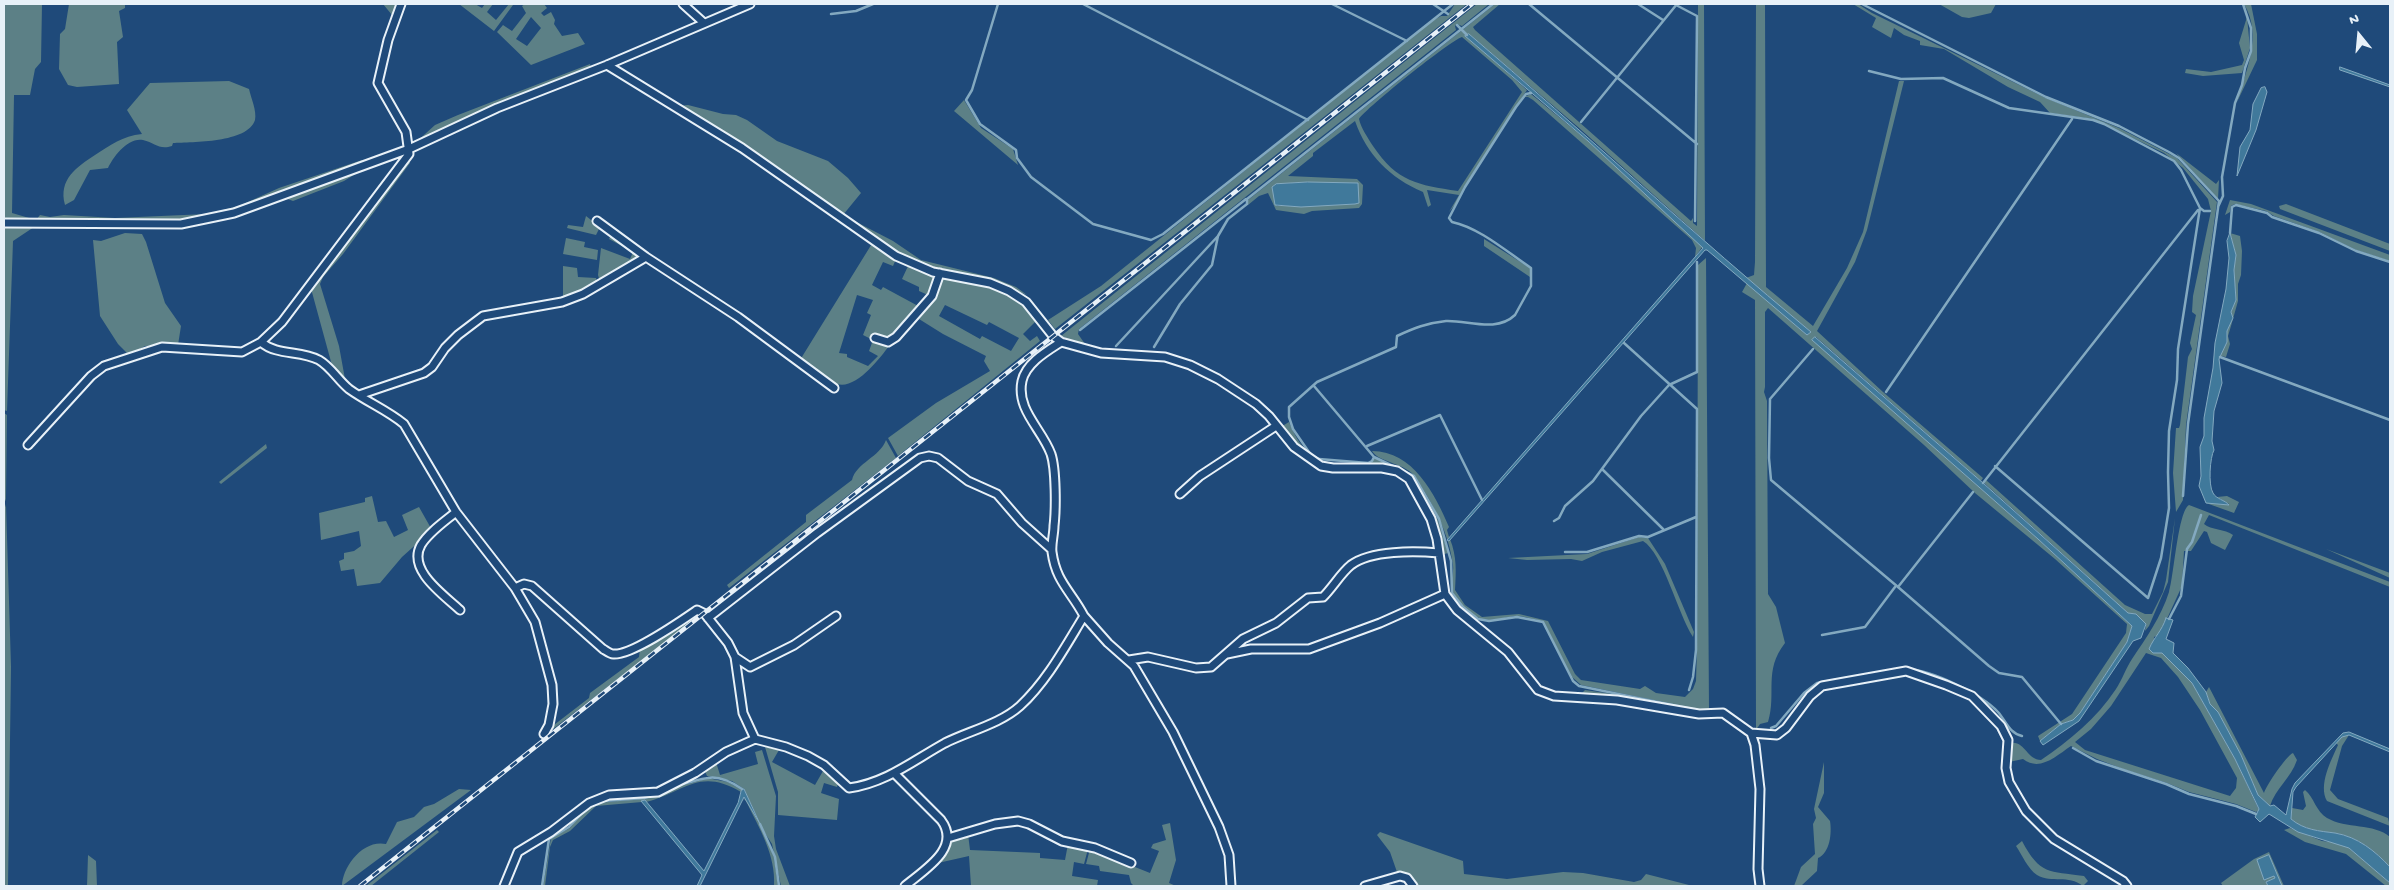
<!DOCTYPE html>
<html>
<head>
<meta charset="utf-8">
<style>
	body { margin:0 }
	#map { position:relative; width:2394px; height:890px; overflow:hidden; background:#1f4a7a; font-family:"Gochi Hand",sans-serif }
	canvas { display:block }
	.frame { position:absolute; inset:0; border:5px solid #e8f1f8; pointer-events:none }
	.north { position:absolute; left:2334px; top:10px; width:50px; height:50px; -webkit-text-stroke:4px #1f4a7a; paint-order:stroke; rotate:343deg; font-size:14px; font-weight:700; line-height:20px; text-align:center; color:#e8f1f8 }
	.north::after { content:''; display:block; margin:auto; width:18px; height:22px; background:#e8f1f8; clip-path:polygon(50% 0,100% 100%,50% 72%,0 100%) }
</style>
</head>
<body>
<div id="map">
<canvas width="2394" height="890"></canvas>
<div class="frame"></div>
<div class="north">N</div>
</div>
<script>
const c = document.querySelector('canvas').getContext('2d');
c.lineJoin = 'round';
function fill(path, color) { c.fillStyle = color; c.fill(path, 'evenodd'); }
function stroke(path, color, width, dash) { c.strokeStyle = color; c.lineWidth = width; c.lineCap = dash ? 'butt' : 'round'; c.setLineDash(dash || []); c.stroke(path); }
const green = new Path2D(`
	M4,4H42L41,62L35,69L30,95H14L12,213L36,220L40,215L50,217L64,215L115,218L207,214L239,206L279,188L362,160L364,164L235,212L181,221L4,220Z
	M69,4H125V8L119,11L123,37L117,42L119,84L77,87L68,85L59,69L60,34L65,29Z
	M383,4H397L392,15Z
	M459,4H475L482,8L485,4H493L487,12L496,20L509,4L513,5L494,31Z
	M525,4H544L547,8L541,13L544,16L551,12L555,20L554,24L562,36L578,33L585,44L531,65L497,32L503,25L512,31L526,13L522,6ZM531,17L541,28L527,46L516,39Z
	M1455,4H1467L1055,329L1048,320L1101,286L1430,22L1441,16H1447Z
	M1477,4H1489L1462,26L1457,24L1455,26L1456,30L1079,329L1078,334L1085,344L1084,346L1061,336Z
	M1495,4H1500L1473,27L1475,30L1691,221L1693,218V223L1697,226L1698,4H1704L1705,241L1578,127L1469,34L1466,36L1527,90L1464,187L1459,200L1449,212L1459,195L1427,190L1431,205L1428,207L1423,192C1390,178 1367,155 1355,121L1313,153V156L1288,176L1357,179L1363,185L1362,204L1359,208L1312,211L1304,214L1276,210L1268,193L1259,196L1248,205V200ZM1462,37L1512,80L1522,92L1458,191C1418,185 1397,182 1373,146C1368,138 1361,128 1359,119C1366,108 1451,40 1462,37ZM1308,182L1355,204L1277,206L1272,187L1276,184Z
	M1756,4H1765L1766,287L1813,326L1847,268L1863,232L1899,81H1904L1867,230L1855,262L1817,331L1883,392L1983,478L1981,481L1816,337L1813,340L2038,539L2132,626L2127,642L2080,713L2073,720L2061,724L2040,741L2038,736L2072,714L2126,633L2127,624L2055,559L1975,493L1924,445L1768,308L1765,312V387L1764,392L1767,401L1768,594L1776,607L1785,643C1763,671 1777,693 1768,722L1760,724L1756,730L1755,300L1742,292L1747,283L1807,335L1811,332L1746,278L1754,275L1755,262Z
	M1853,4H1858L1872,13L2046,98L2119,128L2177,158L2217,202L2186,425L2183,500L2176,512L2173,473L2176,428H2179L2180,425L2188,357L2192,349L2190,343L2196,315L2192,312L2193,296L2211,211L2208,199L2183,168L2164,153L2093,119L2050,113L2040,102L2008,87L1944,49L1920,45V41L1904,35L1894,28L1891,38L1872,27L1876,18Z
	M1939,4H1996L1991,13L1969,18L1962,17Z
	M2244,4H2251L2257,34V60L2237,102C2246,70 2263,36 2244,4Z
	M2247,17L2250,48L2242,73L2203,76L2185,73L2186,69L2211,72L2242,65L2244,60L2239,43Z
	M590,64L591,69L414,144L435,125L458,115Z
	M229,81L249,89C251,98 257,111 255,120C248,143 192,142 173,143L172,146C159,150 155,143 143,140C128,137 113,157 108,168L90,170L74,200L65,205C58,179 77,167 95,155C111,145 122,136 142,134L127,110L150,83Z
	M1531,94L1588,141L1703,246L1695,257L1696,248L1692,240L1533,100L1528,97H1524Z
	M964,100L981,128L1013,149L1018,165L954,111Z
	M688,105L723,114L736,115L747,120L777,141L828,161L848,178L861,193L843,215L893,241L921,260L994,278L1016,287L1027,295L993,280L936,268L902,256L677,106Z
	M2176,153L2216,184L2219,180L2218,199Z
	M408,159L410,163L343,254L323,277L320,284L339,346L345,379L333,369L310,285Z
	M372,164L344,181L293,201L285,198Z
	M2230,200L2251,204L2390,255V261L2356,250L2319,232L2274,216L2266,211L2235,204L2231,206L2230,212L2225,215Z
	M2286,204L2390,244V251L2280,209L2279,206Z
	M586,216L600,227L596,235L567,228L568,225L583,227Z
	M4,225H37L13,241L7,411L4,410Z
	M125,233L142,234L146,242L165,303L181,326L178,345L145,346L129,355L118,344L100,316L93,240L101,241Z
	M2230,233L2240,236L2242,251L2241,275L2238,284V301L2231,326L2228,336L2230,344L2226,357L2220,356L2227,342V331L2233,318L2231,312L2236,300L2234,270L2236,255Z
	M612,234L644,257L600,282L598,275L601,248L630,259L633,252L609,239Z
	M566,238L585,242L584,247L598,250L597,260L563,254Z
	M1484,239L1530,268V277L1484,246Z
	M873,242L896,259L893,266L883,262L872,285L881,290L883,287L920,307L893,336L873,340L889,346C880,358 856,390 837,384C827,382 810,366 800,360ZM857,295L873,300L867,313L871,315L863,335L873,340L869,351L878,356L868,366L847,357V354L839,353Z
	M1706,258L1709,709L1702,710L1581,685L1572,677L1543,621C1534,620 1525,616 1517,616C1505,617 1490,623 1479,618C1469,614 1456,602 1452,591C1450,583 1454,573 1453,565C1449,533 1433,504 1416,478C1407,463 1379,463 1372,451C1413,451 1435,494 1449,527L1447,530L1449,537L1447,540L1449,541L1450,539C1457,557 1456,571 1455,590L1465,605L1482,617L1519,614L1548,621L1575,674L1581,680L1640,689L1645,686L1656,693L1685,697L1693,689L1696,681L1697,647L1698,265Z
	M909,264L937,275L928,295L919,291V287L902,279Z
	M563,266L577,268L578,277L596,278L597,283L580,293L563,297Z
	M942,277C984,287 1006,281 1037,320L1023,334L1030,341L1037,336L1040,341L898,456L888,438L936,403L990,371L984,361L986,356L943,334L919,319L933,298ZM945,305L987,325L989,322L1019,338L1011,351L982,336L980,339L939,316Z
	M4,413L7,415L6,499L4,504Z
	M1289,422C1308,466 1324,463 1368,465L1375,458L1413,477L1438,520L1448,553L1441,555L1435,525L1400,471L1323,464L1308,456L1279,428Z
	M886,440L896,458L729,588L727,585L806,522V515L852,480C856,463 880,457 886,440Z
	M266,444L267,448L221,484L219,482Z
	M1986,480L2125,605L2145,614H2152L2163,592L2166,580L2175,518L2168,582L2149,626L2145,631L2146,624L2136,614L2128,613L1984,483Z
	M372,496L378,522L386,521L394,537L408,530L402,515L419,507L432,530L402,557L380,583L357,586L354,569L341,571L339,561L344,559V553L354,551L361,546L359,531L321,540L319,513L365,502V498Z
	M2227,496L2239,502L2234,513L2206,503L2229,504L2217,497Z
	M6,504L11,667L8,886H4V511Z
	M2189,505L2390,582V587L2209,515L2204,524C2211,530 2225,529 2233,535L2225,550L2211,543L2207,532L2204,531L2191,551H2184L2182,586L2160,634L2154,637L2153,653H2162L2192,683L2235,759L2259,810L2256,812L2236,804L2189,792L2167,783L2123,769L2097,759L2071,746C2056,756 2040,772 2023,759L2009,762L2011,743C2025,741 2027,760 2041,760C2069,741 2097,718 2116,689C2122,680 2126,668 2132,659C2146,638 2161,617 2169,592C2174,576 2178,511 2189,505ZM2146,653L2161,658L2178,677L2200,710L2237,778L2236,788L2230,796L2085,750L2075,742L2091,729L2111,706Z
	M1639,537L1648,538L1665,564L1694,632L1693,637C1678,614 1663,553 1643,541L1602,552L1582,561L1571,559L1527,560L1508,558L1587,554Z
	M2326,549L2390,573V578Z
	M696,614L700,616L548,733L550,728L589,698L590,693L639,657L640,648Z
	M2209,687L2264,793C2266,786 2286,756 2293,753L2297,760C2291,778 2275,789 2270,806L2258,795L2241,755L2218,712L2210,704L2206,692Z
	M1585,690L1633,697L1701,712L1554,696L1582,693Z
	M2349,735L2342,746L2330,790L2338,799L2388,818L2390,826L2327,801C2318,785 2331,761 2338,745L2335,742L2342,737Z
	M765,747L779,750L772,762L815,785L823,771L838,784L837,787L824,783L821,793L839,799L837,820L778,815V792Z
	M762,750L776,796L774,836L776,849L790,886H781L772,844L761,827L774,857L778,886H774C776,855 759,828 746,801L744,799L741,803L746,797L759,821L744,789L732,781L707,776L704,769L716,762L720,775L758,764L755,752Z
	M1824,762V793L1818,807L1830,821C1832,833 1830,853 1818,858L1817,871L1801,886H1794L1801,867L1815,854L1813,824L1816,818L1814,809Z
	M707,778L728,782L742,790L741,792C699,767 685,792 646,802L645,800L642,802L596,806L570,831L553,840L550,847L545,886H543L551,838L570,828L580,816L597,803L649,798L681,784H689Z
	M459,789L471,790L342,886C342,867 363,839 386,844L397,822L414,817L424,807L434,804Z
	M2305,790C2314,797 2316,812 2327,818C2346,829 2374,823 2390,837V867C2375,851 2358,837 2335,833C2319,831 2304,830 2291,819L2292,808L2303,810L2306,806L2303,792Z
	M1170,823L1176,860L1169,883L1176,886H1134L1131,883L1129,875L1100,871L1099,866L1086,864L1090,849L1150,873L1159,851L1151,848L1153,844L1166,840L1162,825Z
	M2290,828L2322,841L2339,843L2349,848L2390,883V886H2386L2346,854L2305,842L2284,830Z
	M437,830L439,832L371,886H366Z
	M1380,832L1463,861L1464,874L1507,879L1563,872L1583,873L1634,882L1641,880L1646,874L1689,885L1415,886L1397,872L1390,852L1377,835Z
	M968,834L970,850L1040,853V858L1065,860L1068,844L1088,849L1084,864L1074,862L1072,876L1098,880L1097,886H971L969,856L938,863L950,840Z
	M2022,841C2040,875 2049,871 2084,876L2088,881L2083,886C2068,874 2052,884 2037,875C2028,869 2022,855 2016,846Z
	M2269,852L2284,886H2282L2269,855L2275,878L2266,882L2268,886H2223L2221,883L2254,859Z
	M88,855L96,861L97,886H87Z`);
const water = new Path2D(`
	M1469,34C1584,132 1694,235 1811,332L1807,335L1707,250H1705L1449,541L1447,540L1703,248L1588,141L1465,36Z
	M2340,67L2390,85V87L2340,70Z
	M2265,87L2267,92L2256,130L2237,176L2240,147L2250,130L2253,104L2261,88Z
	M1308,182L1358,183L1359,203L1355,204L1301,207L1275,205L1272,187L1276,184Z
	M2230,233L2236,255L2234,270L2236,300L2231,312L2233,318L2227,331V342L2219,359L2222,383L2214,411L2212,441L2214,450C2210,457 2208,485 2213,493C2216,499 2225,500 2229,505L2206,503L2199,486L2201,476L2200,447L2204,436V418L2213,368L2215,343L2226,289L2229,258L2227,241Z
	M1815,337L1983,483L2128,613L2136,614L2146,624L2141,638L2133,641L2079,721L2043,745L2040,741L2061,724L2073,720L2080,713L2127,642L2132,626L2038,539L1812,340Z
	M2166,618L2173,620L2166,639L2174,643L2173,653L2188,668L2206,692L2210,704L2218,712L2241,755L2258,795L2270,806L2274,805L2286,815L2292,789L2295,783L2343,733L2349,732L2390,749V752L2349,735L2342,737L2296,787L2293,792L2291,819C2304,830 2319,831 2335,833C2358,837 2375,851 2390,867V883L2349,848L2298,832L2269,814L2260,822L2255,817L2259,809L2235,759L2192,683L2162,653H2153L2149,649C2154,637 2162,631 2166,618Z
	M742,789H744L760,824L744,797L700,886H697L702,875L641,801L645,800L704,871L738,803Z
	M2269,855L2282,886H2268L2266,882L2275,878L2274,876L2264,880L2257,860Z`);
const stream = new Path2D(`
	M998,4L972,90L966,100L980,124L1016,150L1017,158L1031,177L1093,224L1151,240L1163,234L1453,4
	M1083,4L1308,120
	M1332,4L1407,41
	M1433,4L1448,14
	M1529,4L1697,144
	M1638,4L1663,20
	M1862,4L2046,97L2119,126L2169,152L2179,158L2219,201L2188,424L2183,496
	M1676,5L1697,16L1695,221
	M831,14L856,11L873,4
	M1457,25L1467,35
	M1869,71L1901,79L1943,78L2009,108L2093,120L2104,124L2174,161L2181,170L2200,208L2204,211H2210
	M1581,122L1677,4
	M2218,207L2223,196L2222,177L2235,103L2242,85L2245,68L2251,51V28L2243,4
	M2230,233L2232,207L2236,205L2267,213L2272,217L2319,233L2356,251L2390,262
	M1080,330L1246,199
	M1624,343L1697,409L1696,650L1693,677L1689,690
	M1116,346L1218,236L1228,219L1247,204V199L1493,4
	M1154,347L1180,304L1212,265L1218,236
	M1813,349L1770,399L1769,458L1771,480L1898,587L1973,492
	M2220,357L2390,420
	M1314,386L1374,457L1414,476L1439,519L1451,561L1452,593L1463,607L1478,619L1489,621L1517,617L1543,622L1573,681L1579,686L1697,710
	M1886,392L2072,119
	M1367,446L1440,415L1482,500
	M1374,457L1372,461L1368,463L1319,459L1311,455L1293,429L1289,417V407L1317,382L1396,347L1397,336C1414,328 1427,323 1446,321C1468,320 1496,333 1515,315L1531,286V268C1507,252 1480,228 1452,222L1449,218L1465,187L1516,107L1526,94L1531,93
	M1995,466L2148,598L2161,558L2169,508L2168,472L2169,431L2177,380L2178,349L2200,208
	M1602,469L1663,529
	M1983,483L2198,210
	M1554,521L1559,518L1565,506L1593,481L1641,416L1669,385L1697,372V262
	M1565,552H1587L1639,536L1648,537L1696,517
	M1898,587L1989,666L1999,673L2022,677L2061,724
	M2169,619L2181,596L2187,549L2192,542L2201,515
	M1822,635L1865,627L1895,587
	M1907,669C1932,670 1981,694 1998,712C2006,721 2009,733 2022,736
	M1771,728L1776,726L1804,693L1817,683L1887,671
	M2073,748L2096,761L2166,784L2189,794L2236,806L2256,814
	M680,784C690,783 698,779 708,778C719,776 733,783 742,789
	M603,801L644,798L654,795
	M760,824L775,857L779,886
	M542,886L549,839L569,827L585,810`);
const street = new Path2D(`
	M683,4L704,23
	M607,65L742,148L896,256L933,272L990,283L1009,291L1026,302L1053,336L1061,342L1101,353L1165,357L1190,365L1218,379L1256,404L1269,416L1294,447L1321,466L1333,468H1382L1397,471L1409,479L1431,519L1437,539L1445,594L1457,610L1508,652L1538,690L1554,696L1617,700L1699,714L1723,713L1751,733L1755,745L1760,789L1758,869L1760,886
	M597,221L646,257L738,317L834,388
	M4,223L181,224L234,213L409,149L497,108L607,65L750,4
	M875,338L888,342L896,337L932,296L940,273
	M261,342C277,356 300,350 319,360C331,367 338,380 349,389C367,402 387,410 404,424L456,512L515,588L524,584L532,586L603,649C605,650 610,654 613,654C631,656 681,621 697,610L705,614L728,643L735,657L743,713L755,739
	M359,395L424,373L432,367L445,348L458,335L483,316L562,302L583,294L646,257
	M28,445L91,376L104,366L162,347L242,352L261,342L282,322L409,154L406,132L378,83L388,40L401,4
	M1180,494L1200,476L1276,426
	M456,512C444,522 429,532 421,545C407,570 444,595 460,610
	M515,588L535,622L552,685L553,704L549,725L544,734
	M1084,616L1108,643L1134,666L1173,732L1219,827L1229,855L1231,886
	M708,618L817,533L920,458L929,456L938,458L968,481L997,494L1022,523L1051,549
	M1227,654L1251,649H1309L1380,623L1445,594
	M735,657L750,667L794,645L836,616
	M1129,660L1148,657L1196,668L1211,667L1243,639L1276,623L1308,598L1323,597C1333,587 1341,573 1351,565C1371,550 1415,551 1439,553
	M1751,733L1777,735L1786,728L1810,696L1822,686L1906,671L1946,685L1972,696L2001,726L2008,740L2006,768L2009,782L2026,811L2054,839L2123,881L2127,886
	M894,773L941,820C962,848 924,870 905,886
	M948,838L995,824L1018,821L1029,824L1062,841L1095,848L1131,863
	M504,886L518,852L551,832L589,803L609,795L658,792L695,773L726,752L755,739L786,747L808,756L824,765L849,788C886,783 914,760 945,743C969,731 1000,724 1020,706C1047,681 1065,647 1084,616C1071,591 1056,582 1052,552C1051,544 1054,534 1054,526C1056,509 1056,469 1051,454C1042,429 1016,410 1022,381C1026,363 1047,351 1061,342
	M1365,886L1400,876L1407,878L1413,886`);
const rail = new Path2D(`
	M360,886L1472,4`);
fill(green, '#5c8086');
fill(water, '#40799b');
stroke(water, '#83a9c0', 1);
stroke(stream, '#83a9c0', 2.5);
stroke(street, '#e8f1f8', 11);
stroke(street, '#1f4a7a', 7);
stroke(rail, '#e8f1f8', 4.5);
stroke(rail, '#1f4a7a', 2.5, [8]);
</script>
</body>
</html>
